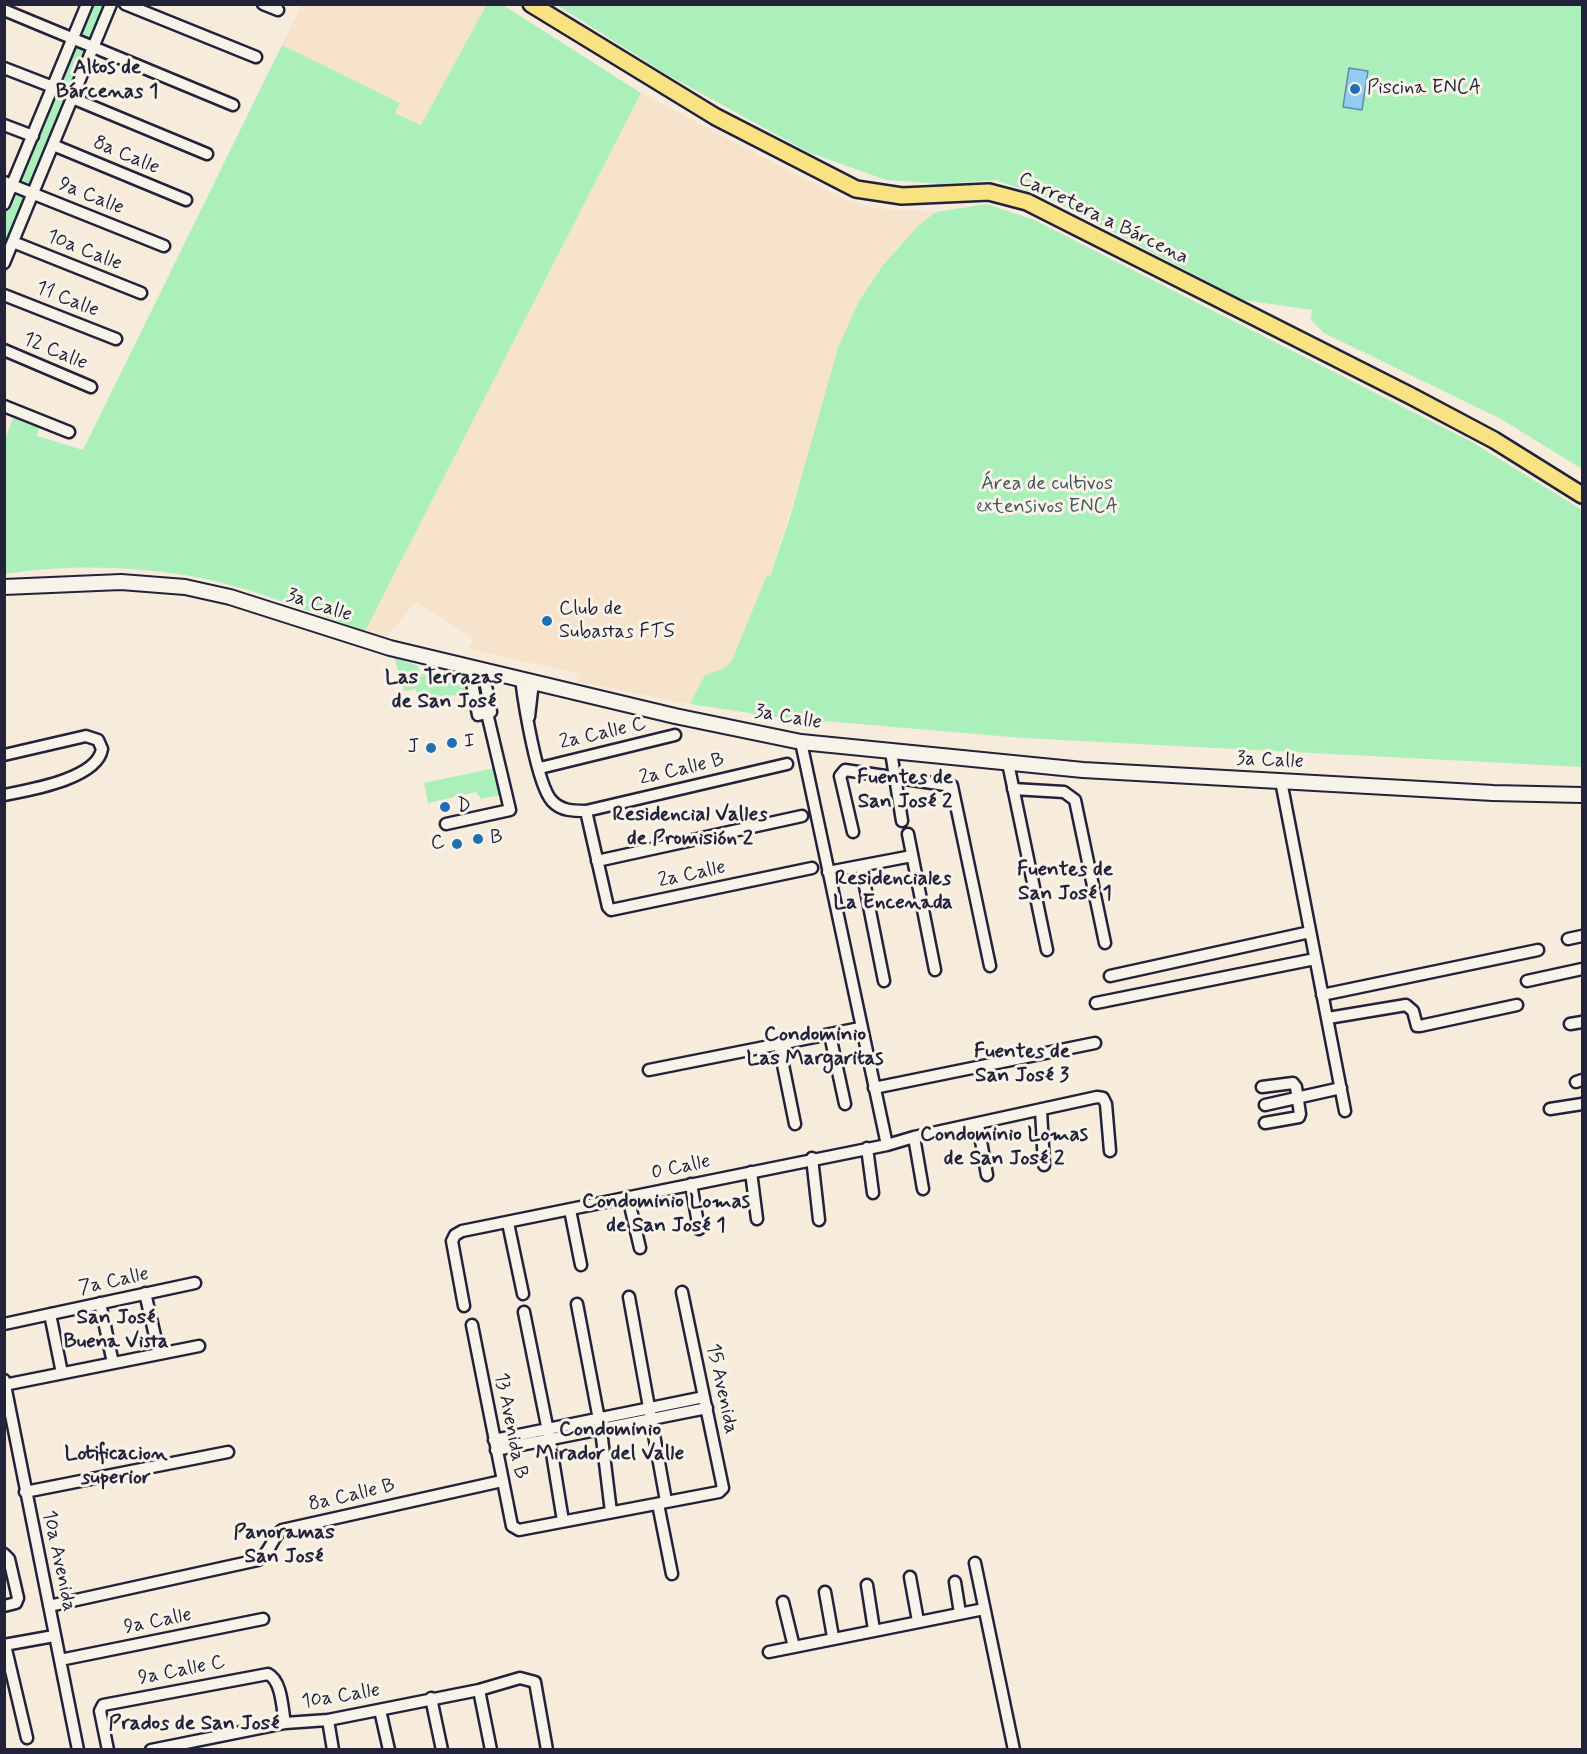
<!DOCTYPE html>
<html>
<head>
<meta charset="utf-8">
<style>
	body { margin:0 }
	#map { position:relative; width:1587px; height:1754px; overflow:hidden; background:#f7ebdb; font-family:Mynerve,sans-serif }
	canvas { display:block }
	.frame { position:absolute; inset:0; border:6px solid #22223b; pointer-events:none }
</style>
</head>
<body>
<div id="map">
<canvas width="1587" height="1754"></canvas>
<div class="frame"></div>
</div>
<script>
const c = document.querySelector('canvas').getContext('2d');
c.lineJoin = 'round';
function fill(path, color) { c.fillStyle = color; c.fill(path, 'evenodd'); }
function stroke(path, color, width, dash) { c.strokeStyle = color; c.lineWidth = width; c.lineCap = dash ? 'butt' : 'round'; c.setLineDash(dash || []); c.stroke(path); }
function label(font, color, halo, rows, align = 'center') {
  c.font = font + ' Mynerve,sans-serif'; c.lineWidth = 6; c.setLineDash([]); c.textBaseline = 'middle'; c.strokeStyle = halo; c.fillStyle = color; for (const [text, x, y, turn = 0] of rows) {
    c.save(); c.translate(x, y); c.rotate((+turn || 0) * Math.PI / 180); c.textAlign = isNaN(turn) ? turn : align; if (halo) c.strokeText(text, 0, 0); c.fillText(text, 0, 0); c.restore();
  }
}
const built = new Path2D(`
	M302,5H487L421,125L395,113L400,103L282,45Z
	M641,93L833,194L870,208L936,212L919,225L883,265L859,301L769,576H767L732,660L725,668L705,675L690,704L575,681L581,674L468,649L474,639L416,602L386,637L365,631Z`);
const green = new Path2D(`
	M487,4L503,5L641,93L365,631C308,611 251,587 191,576C132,566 64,564 5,574V440L13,418L39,428L37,436L83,450L282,45L400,103L395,113L421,125Z
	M87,5H111L5,263V204Z
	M557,5H1582V469L1501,419L1324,333L1311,320L1312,310L1243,300L1050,199L996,180L942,184L886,180L808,152L666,74Z
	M987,204L1034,220L1472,442L1582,510V767L1023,738L776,717L690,704L705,675L725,668L732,660L767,575L770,576L790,517L838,348L859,301L883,265L919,225L936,212Z
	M394,657L418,666L420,674L437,676L461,685L463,684L462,677L466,680L474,710L471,711L468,698L461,699L460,694L418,702L416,689L404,691Z
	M495,768L500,795L481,799L476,792L428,803L424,783Z`);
const water = new Path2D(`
	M1349,68L1368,71L1362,110L1343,107Z`);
const street = new Path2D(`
	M125,4L256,57
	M263,4L278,10
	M4,10L233,105
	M4,68L53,87
	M72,98L207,154
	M4,125L33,136
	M53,145L186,200
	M4,182L164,246
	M4,204L87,4
	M13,242L141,293
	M4,263L111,4
	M4,295L116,339
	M4,350L91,387
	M4,406L69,432
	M469,667L478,715L491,712L483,670
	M521,679C524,703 537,785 552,801C561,811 574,811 586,811L787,764
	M529,717L533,682
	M801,742L887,1145
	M891,752L902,821
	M4,755L86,736L98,740L102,749C97,779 29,790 4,795
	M1008,763L1047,950
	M540,768L675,735
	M1281,781L1345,1111
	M1013,789L1064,792L1075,800L1105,943
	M586,811L608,907L611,910L812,868
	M446,824L510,810L487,713
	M853,832L840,776L845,770L952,786L990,966
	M908,834L935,970
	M597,861L802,816
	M861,866L884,981
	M828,872L912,856
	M1568,939L1582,936
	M1110,976L1310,932
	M1527,981L1582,969
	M1322,995L1538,950
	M1096,1003L1315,959
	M1328,1018L1406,1005L1413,1011L1417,1026H1420L1517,1005
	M1570,1024L1582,1022
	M830,1035L845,1104
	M779,1045L795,1124
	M649,1070L860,1028
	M1576,1082L1582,1080
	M1262,1087L1293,1083L1296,1087L1300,1114L1299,1117L1265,1123
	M874,1088L1095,1043
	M1265,1105L1341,1088
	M1550,1109L1582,1104
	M1041,1110L1044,1165
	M978,1124L987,1175
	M914,1137L923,1189
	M867,1148L873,1193
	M812,1158L819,1220
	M751,1172L757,1219
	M691,1184L699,1229
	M628,1197L640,1248
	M570,1210L581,1265
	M508,1223L523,1294
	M145,1293L159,1353
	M629,1297L666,1501
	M100,1303L113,1363
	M577,1304L601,1430L611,1512
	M464,1306L452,1241L455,1235L462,1231L887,1145L914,1137L1097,1097L1103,1098L1106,1104L1110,1151
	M524,1312L550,1441L563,1521
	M50,1314L62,1373
	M4,1324L195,1283
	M472,1325L512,1526L519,1530L719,1492L723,1488L682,1292
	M4,1380L78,1750
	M4,1385L199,1346
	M494,1440L704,1397
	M496,1450L707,1408
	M25,1492L228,1452
	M658,1504L672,1574
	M4,1554L9,1559L18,1598L16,1603L4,1606
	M975,1563L1014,1750
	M910,1577L918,1621
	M955,1582L960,1613
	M867,1585L874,1630
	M825,1592L833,1637
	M783,1602L794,1647
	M49,1606L258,1560C271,1553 271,1538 282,1530L502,1481
	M4,1645L54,1636
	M5,1645L27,1738
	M769,1652L984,1609
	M60,1660L263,1619
	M479,1690L491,1750
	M431,1698L442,1750
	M380,1710L389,1750
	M328,1720L333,1750
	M108,1750L100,1711L103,1705L268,1674C282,1681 282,1708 285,1723
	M151,1750L285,1723L328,1720L479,1690L520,1678L535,1682L547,1750`);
const secondary = new Path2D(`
	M4,587L121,582L185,587L230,597L390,648L675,716L801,742L1083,770L1493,793L1582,795`);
const primary = new Path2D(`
	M531,4L716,117L856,189L902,196L989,192L1027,202L1411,396L1494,440L1582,495`);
const markers = [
	[1355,89,6,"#1f6fb2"],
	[547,621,6,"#1f6fb2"],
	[452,743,6,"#1f6fb2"],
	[431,748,6,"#1f6fb2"],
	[445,807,6,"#1f6fb2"],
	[478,839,6,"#1f6fb2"],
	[457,844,6,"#1f6fb2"]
];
const poiNames = [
	["Piscina ENCA",1367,89],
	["Club de",559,610],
	["Subastas FTS",559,633],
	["I",464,743],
	["J",419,748,"right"],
	["D",457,807],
	["B",490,839],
	["C",445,844,"right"]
];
const streetNames = [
	["8a Calle",126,156,23],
	["9a Calle",91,197,22],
	["Carretera a Bárcena",1103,219,26],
	["10a Calle",84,251,22],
	["11 Calle",67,300,22],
	["12 Calle",55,352,23],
	["3a Calle",319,606,18],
	["3a Calle",788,718,10],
	["2a Calle C",603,734,-13],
	["3a Calle",1270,761,3],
	["2a Calle B",682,770,-13],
	["2a Calle",692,875,-12],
	["0 Calle",681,1168,-12],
	["7a Calle",114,1282,-12],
	["15 Avenida",721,1389,78],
	["13 Avenida B",510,1426,79],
	["8a Calle B",352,1496,-13],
	["10a Avenida",58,1561,78],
	["9a Calle",158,1622,-11],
	["9a Calle C",182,1671,-11],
	["10a Calle",341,1697,-9]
];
const parkNames = [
	["Área de cultivos",1047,485],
	["extensivos ENCA",1047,508]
];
const neighbourhoodNames = [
	["Altos de",107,69],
	["Bárcenas 1",107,93],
	["Las Terrazas",444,679],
	["de San José",444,703],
	["Fuentes de",905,779],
	["San José 2",905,803],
	["Residencial Valles",690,816],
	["de Promisión 2",690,840],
	["Fuentes de",1065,871],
	["San José 1",1065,895],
	["Residenciales",893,880],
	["La Encenada",893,904],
	["Condominio",815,1036],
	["Las Margaritas",815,1060],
	["Fuentes de",1022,1053],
	["San José 3",1022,1077],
	["Condominio Lomas",1004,1136],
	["de San José 2",1004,1160],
	["Condominio Lomas",666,1203],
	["de San José 1",666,1227],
	["San José",116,1319],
	["Buena Vista",116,1343],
	["Condominio",610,1431],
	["Mirador del Valle",610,1455],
	["Lotificacion",116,1455],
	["superior",116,1479],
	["Panoramas",284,1534],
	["San José",284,1558],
	["Prados de San José",194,1725]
];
fill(built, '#f7e2cb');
fill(green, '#abf0bb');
fill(water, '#90cdf0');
stroke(water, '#6489a8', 1.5);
stroke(street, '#22223b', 15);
stroke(secondary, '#22223b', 18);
stroke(primary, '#22223b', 20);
stroke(street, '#f7f3e8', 10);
stroke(secondary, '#f7f3e8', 14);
stroke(primary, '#f8e281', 15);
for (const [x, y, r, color] of markers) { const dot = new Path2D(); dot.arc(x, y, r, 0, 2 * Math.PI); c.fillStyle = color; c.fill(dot); stroke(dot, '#f7f3e8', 2); }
label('20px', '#22223b', '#f7f3e8', poiNames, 'left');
label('20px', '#22223b', '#f7f3e8', streetNames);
label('20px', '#44565b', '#f7f3e8', parkNames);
label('bold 21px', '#22223b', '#f7f3e8', neighbourhoodNames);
</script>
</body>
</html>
